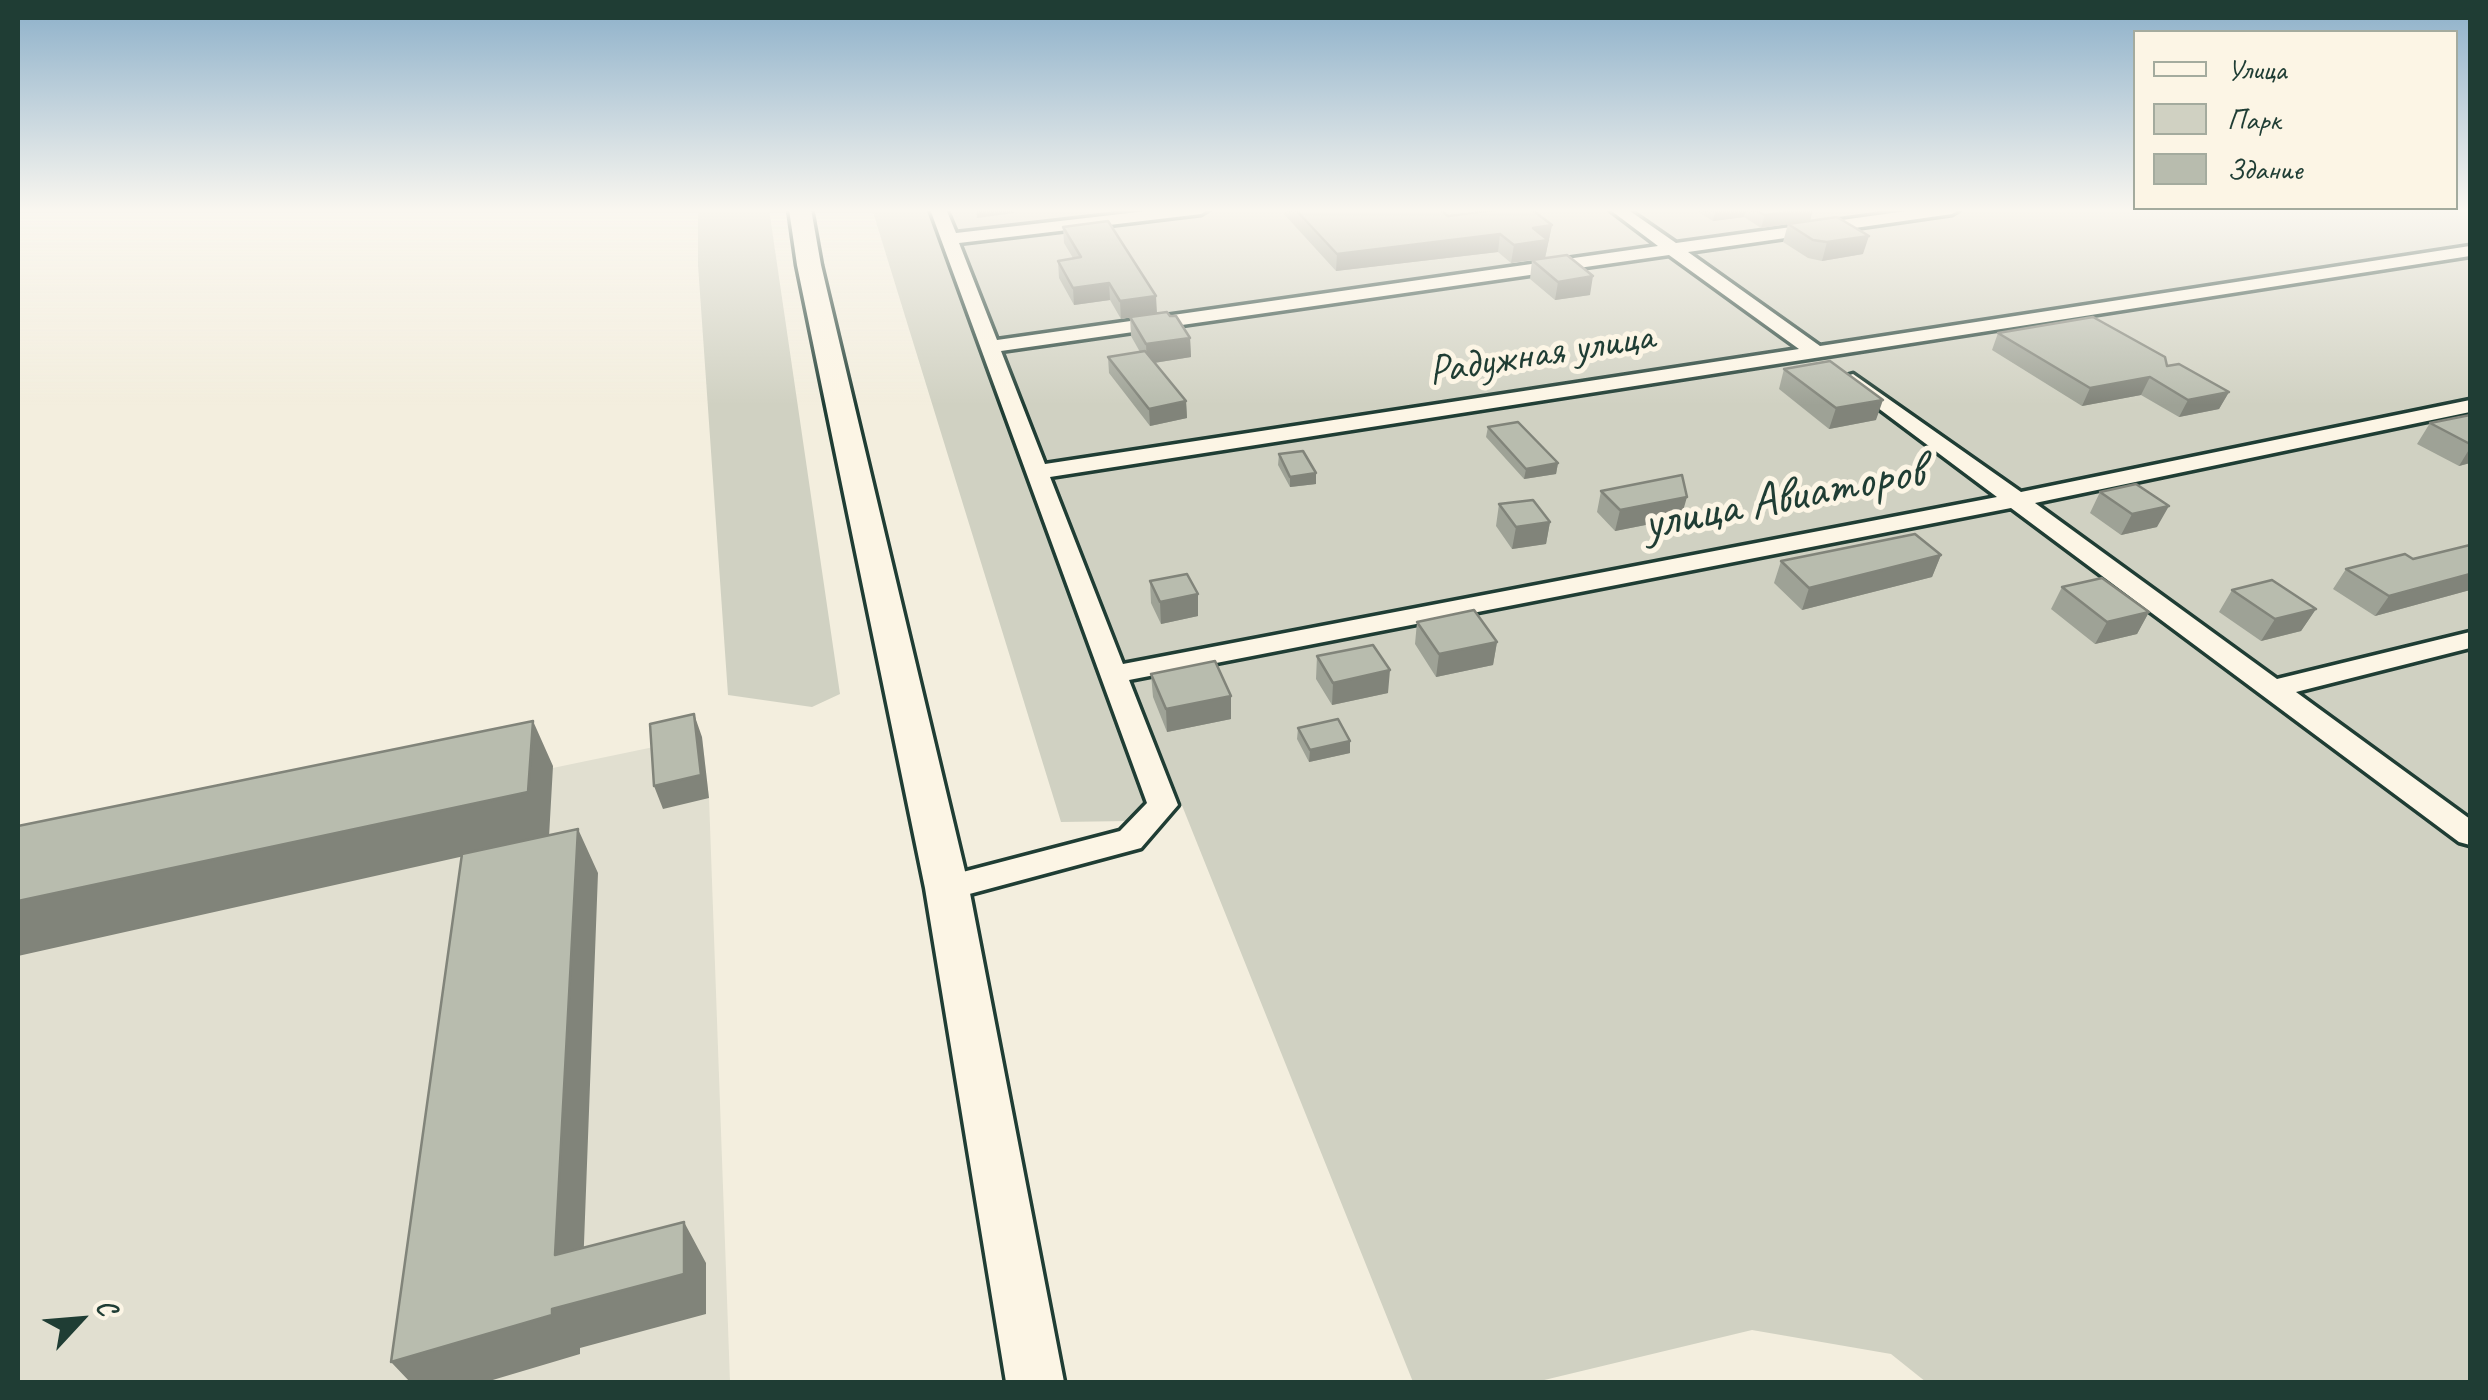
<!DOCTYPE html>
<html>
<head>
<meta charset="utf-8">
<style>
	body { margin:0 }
	#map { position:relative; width:2488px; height:1400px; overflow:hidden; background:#f3eede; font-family:Caveat,sans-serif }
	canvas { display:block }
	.frame { position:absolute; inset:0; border:20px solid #1f3d34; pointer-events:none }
	.legend { position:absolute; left:2133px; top:30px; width:325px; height:180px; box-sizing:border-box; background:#fcf5e5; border:2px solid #a4ab9e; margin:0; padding:12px 18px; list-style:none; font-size:30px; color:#1f3d34 }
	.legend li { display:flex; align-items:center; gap:20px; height:50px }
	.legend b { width:50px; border:2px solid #a4ab9e }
	.north { position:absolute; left:30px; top:1270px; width:100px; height:100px; -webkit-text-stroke:8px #fcf5e5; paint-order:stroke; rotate:64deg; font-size:28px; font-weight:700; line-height:40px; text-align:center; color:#1f3d34 }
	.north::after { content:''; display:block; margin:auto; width:35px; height:45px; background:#1f3d34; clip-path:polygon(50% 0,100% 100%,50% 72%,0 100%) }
</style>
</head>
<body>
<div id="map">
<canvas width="2488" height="1400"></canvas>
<div class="frame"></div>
<ul class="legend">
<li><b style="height:12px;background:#fcf5e5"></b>Улица</li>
<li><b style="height:28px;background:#d0d1c2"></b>Парк</li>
<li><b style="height:28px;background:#b8bcae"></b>Здание</li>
</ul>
<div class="north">С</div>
</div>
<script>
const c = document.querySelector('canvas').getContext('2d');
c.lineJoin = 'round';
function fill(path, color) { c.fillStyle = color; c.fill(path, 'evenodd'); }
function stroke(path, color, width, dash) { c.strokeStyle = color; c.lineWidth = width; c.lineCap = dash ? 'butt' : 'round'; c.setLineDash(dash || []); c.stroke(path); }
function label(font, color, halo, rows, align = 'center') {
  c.font = font + ' Caveat,sans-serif'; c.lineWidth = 10; c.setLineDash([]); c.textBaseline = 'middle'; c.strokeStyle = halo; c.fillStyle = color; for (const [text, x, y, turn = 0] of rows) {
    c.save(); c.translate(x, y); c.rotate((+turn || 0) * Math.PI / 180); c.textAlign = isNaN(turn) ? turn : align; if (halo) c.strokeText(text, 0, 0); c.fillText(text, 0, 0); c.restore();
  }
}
const built = new Path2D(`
	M702,737L709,798L730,1382H18V879Z`);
const green = new Path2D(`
	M698,209H769L840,694L812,707L728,695L698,265Z
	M872,209H933L1163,805L1128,821L1061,822Z
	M943,209H2470V1382H1926L1891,1354L1752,1330L1536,1382H1413Z`);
const street = new Path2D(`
	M930,209H946L956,233L1164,209H1209L1201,214L959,243L997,340L1658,246L1609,209H1627L1676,243L1921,209H1960L1952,214L1688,252L1820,346L2470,246V256L1050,477L1123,664L1997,497L1846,384V376L1853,374L2021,492L2470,400V412L2035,503L2277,679L2470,632V648L2296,692L2470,819V845L2459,842L2011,508L1129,680L1178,805L1141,848L947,900L936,897L931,888L936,879L1120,831L1147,803ZM1669,255L1799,349L1045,464L1001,351Z`);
const secondary = new Path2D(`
	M789,209H811L821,265L969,888L1064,1382H1006L925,888L797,265Z`);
const wall = new Path2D(`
	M1284,209L1448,216L1552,225L1545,258L1511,263L1498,252L1336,271L1284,214Z
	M1694,209H1813L1810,221L1863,254L1822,261L1808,258L1783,242L1788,224L1761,228L1744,217L1713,221Z
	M1063,227L1157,313L1170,316L1190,338L1191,357L1154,363L1186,401L1187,418L1150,426L1109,373L1108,357L1140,352L1131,336L1130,317L1121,319L1110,300L1074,305L1059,278L1058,261L1073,258L1064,243Z
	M1532,260L1590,295L1555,300L1530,279Z
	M1998,333L2167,366L2229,392L2219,409L2179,417L2141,395L2082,406L1992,350Z
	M1784,369L1876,420L1829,429L1779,389Z
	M2470,415V463L2459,466L2417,444L2430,423Z
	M1488,427L1558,463L1556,474L1524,479L1486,437Z
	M1279,454L1316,484L1290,487L1278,465Z
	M1601,491L1681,518L1615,531L1597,512Z
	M2100,492L2157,527L2121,535L2090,513Z
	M1499,504L1550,522L1546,544L1512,549L1496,526Z
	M2470,545V590L2375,616L2333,589L2346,569L2413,559Z
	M1941,555L1932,577L1802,610L1774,583L1781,561Z
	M1150,581L1198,594V616L1161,624L1151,603Z
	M2062,587L2149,612L2137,634L2095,644L2051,609Z
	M2232,590L2316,609L2301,631L2261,641L2219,612Z
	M1417,622L1497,642L1493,665L1436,677L1415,644Z
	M1317,656L1388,693L1332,705L1316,679Z
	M1151,674L1231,719L1167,732L1153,697Z
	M1298,728L1350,741V753L1309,762L1297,739Z`);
const shadedWall = new Path2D(`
	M976,209H1013L1014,213L977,218Z
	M1716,209H1746L1744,217L1713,221Z
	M1813,209L1810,221L1761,228L1765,215Z
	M1552,225L1545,258L1511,263L1514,245L1533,228Z
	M1500,234L1498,252L1336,271L1337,254Z
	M1869,236L1863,254L1822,261L1827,242Z
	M1593,276L1590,295L1555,300L1558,282Z
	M1109,283L1110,300L1074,305L1073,288Z
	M1156,296L1157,313L1121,319L1120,301Z
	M1190,338L1191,357L1147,364L1146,344Z
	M2150,377L2141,395L2082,406L2090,388Z
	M2229,392L2219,409L2179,417L2188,400Z
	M1883,400L1876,420L1829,429L1836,408Z
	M1186,401L1187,418L1150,426L1149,409Z
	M2470,448V463L2459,466Z
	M1558,463L1556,474L1524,479L1526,469Z
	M1316,473V484L1290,487V477Z
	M1687,497L1681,518L1615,531L1620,510Z
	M2169,506L2157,527L2121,535L2132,514Z
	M1550,522L1546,544L1512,549L1516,527Z
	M1941,555L1932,577L1802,610L1809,588Z
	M2470,574V590L2375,616L2389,596Z
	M1198,594V616L1161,624L1160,602Z
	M2316,609L2301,631L2261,641L2275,619Z
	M2149,612L2137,634L2095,644L2107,622Z
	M1497,642L1493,665L1436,677L1439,654Z
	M1390,670L1388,693L1332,705L1333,683Z
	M1231,696V719L1167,732L1166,709Z
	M694,714L702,737L709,798L663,809L654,786Z
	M533,721L553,766L549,837L18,956V901Z
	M1350,741V753L1309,762L1310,750Z
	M578,829L598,873L582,1296L555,1255Z
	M684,1222L706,1263V1314L580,1348V1354L486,1382H410L391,1362Z`);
const building = new Path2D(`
	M1295,209H1439L1448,216L1504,209H1531L1552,225L1533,228L1548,240L1514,245L1500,234L1337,254Z
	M1754,209H1811L1765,215Z
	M1837,217L1869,236L1827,242L1813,240L1788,224Z
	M1108,221L1156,296L1120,301L1109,283L1073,288L1058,261L1081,257L1063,227Z
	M1567,255L1593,276L1558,282L1532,260Z
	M1167,312L1170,316H1176L1190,338L1146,344L1130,317Z
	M2093,317L2165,357L2167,366L2179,364L2229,392L2188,400L2150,377L2090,388L1998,333Z
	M1145,351L1186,401L1149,409L1108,357Z
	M1830,361L1883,400L1836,408L1784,369Z
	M2470,415V444L2430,423Z
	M1518,422L1558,463L1526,469L1488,427Z
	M1303,451L1316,473L1290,477L1279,454Z
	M1682,475L1687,497L1620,510L1601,491Z
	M2136,484L2169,506L2132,514L2100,492Z
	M1533,500L1550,522L1516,527L1499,504Z
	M1915,534L1941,555L1809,588L1781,561Z
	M2470,545V574L2389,596L2346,569L2405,554L2413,559Z
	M1187,574L1198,594L1160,602L1150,581Z
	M2102,578L2149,612L2107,622L2062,587Z
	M2272,580L2316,609L2275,619L2232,590Z
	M1474,610L1497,642L1439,654L1417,622Z
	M1373,645L1390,670L1333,683L1317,656Z
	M1215,661L1231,696L1166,709L1151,674Z
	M694,714L701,775L654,786L650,724Z
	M1338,719L1350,741L1310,750L1298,728Z
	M533,721L528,792L18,901V826Z
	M578,829L555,1255L684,1222V1274L552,1309V1315L391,1362L462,854Z`);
const farStreetnames = [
	["Радужная улица",1541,355,-9]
];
const streetNames = [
	["улица Авиаторов",1784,499,-11]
];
fill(built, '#e1dfd0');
fill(green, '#d0d1c2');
stroke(street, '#1f3d34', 7);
stroke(secondary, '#1f3d34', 7);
fill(street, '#fcf5e5');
fill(secondary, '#fcf5e5');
fill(wall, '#9ea296');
fill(shadedWall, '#81847a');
fill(building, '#b8bcae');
stroke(building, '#81847a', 2.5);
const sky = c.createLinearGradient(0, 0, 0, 405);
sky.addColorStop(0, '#8bafc9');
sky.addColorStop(0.52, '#faf7f0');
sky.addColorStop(1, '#faf7f000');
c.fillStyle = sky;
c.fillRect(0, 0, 2488, 405);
label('42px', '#1f3d34', '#fcf5e5', farStreetnames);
label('50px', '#1f3d34', '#fcf5e5', streetNames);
</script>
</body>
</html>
